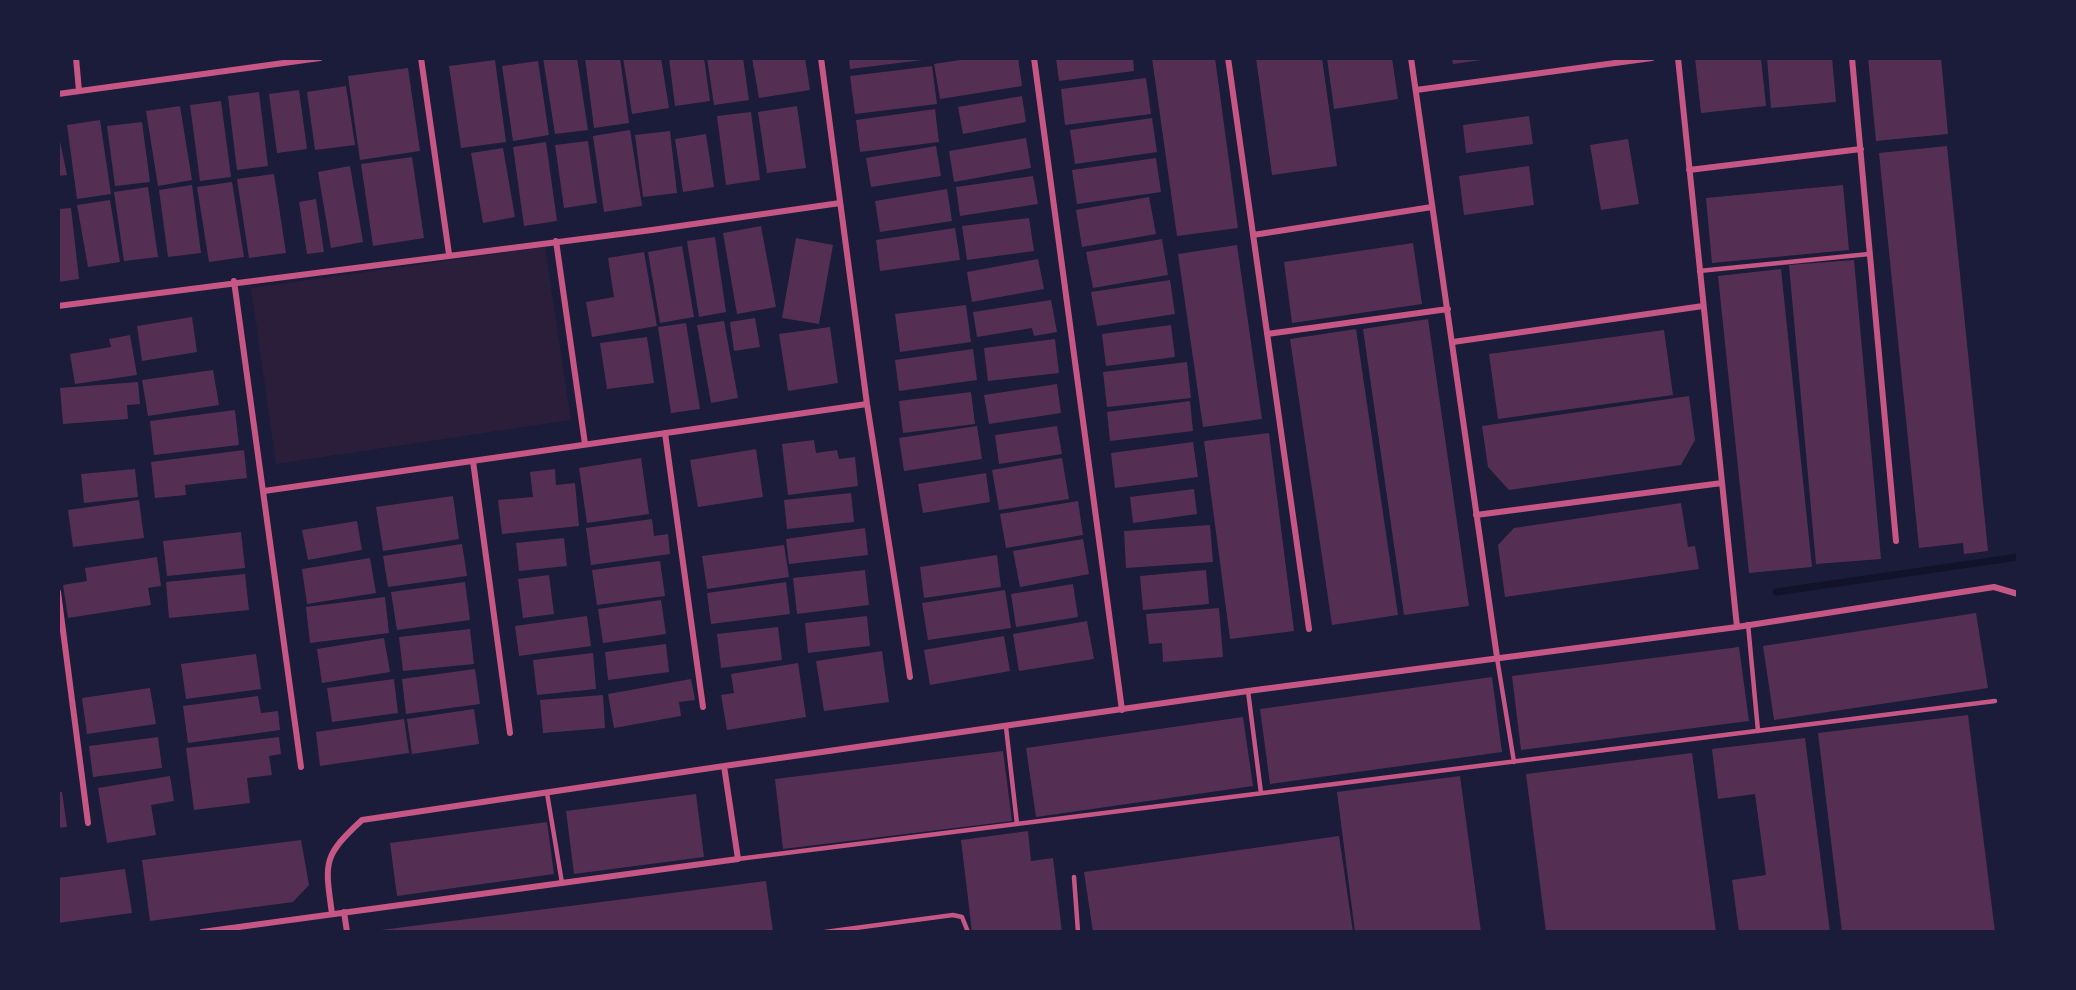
<!DOCTYPE html>
<html>
<head>
<meta charset="utf-8">
<style>
	body { margin:0 }
	#map { position:relative; width:2076px; height:990px; overflow:hidden; background:#1b1b3a; font-family:Spectral,serif }
	canvas { display:block }
	.frame { position:absolute; inset:0; border:60px solid #1b1b3a; pointer-events:none }
</style>
</head>
<body>
<div id="map">
<canvas width="2076" height="990"></canvas>
<div class="frame"></div>
</div>
<script>
const c = document.querySelector('canvas').getContext('2d');
c.lineJoin = 'round';
function fill(path, color) { c.fillStyle = color; c.fill(path, 'evenodd'); }
function stroke(path, color, width, dash) { c.strokeStyle = color; c.lineWidth = width; c.lineCap = dash ? 'butt' : 'round'; c.setLineDash(dash || []); c.stroke(path); }
const green = new Path2D(`
	M545,247L571,420L276,464L251,288Z`);
const stream = new Path2D(`
	M1776,592L2018,557`);
const building = new Path2D(`
	M543,58H577L588,130L555,134Z
	M585,58H620L629,123L594,128Z
	M623,58H661L669,108L632,114Z
	M669,58H704L710,101L675,106Z
	M707,58H743L749,100L714,105Z
	M752,58H805L810,90L759,98Z
	M849,58H923V60L850,69Z
	M973,58H1018L1022,86L940,99L934,64Z
	M1056,58H1133L1134,71L1059,81Z
	M1152,58H1215L1238,228L1177,236Z
	M1256,58H1322L1337,166L1272,175Z
	M1327,58H1392L1398,99L1334,109Z
	M1452,58H1482V60L1453,64Z
	M1695,58H1761L1766,106L1701,113Z
	M1767,58H1832L1836,102L1771,108Z
	M1868,58H1941L1948,134L1876,141Z
	M495,60L506,142L461,148L449,66Z
	M538,61L549,135L513,141L502,66Z
	M932,66L937,104L855,114L850,76Z
	M408,68L420,151L360,160L348,76Z
	M1146,78L1151,114L1065,125L1061,89Z
	M346,86L355,145L315,150L307,92Z
	M299,90L307,149L277,153L269,94Z
	M259,92L268,166L237,170L228,96Z
	M1022,96L1026,122L963,134L958,107Z
	M221,101L231,177L200,181L190,105Z
	M180,106L192,180L158,186L146,111Z
	M797,106L806,168L767,173L758,112Z
	M935,109L939,142L860,152L856,120Z
	M751,112L760,180L726,185L717,116Z
	M1529,116L1533,144L1466,153L1463,125Z
	M1152,118L1157,152L1075,164L1070,130Z
	M100,120L111,194L77,199L67,125Z
	M142,122L150,182L115,186L107,126Z
	M630,130L642,206L604,212L593,136Z
	M670,131L677,193L643,197L635,135Z
	M58,132L67,175L58,176Z
	M706,134L714,187L683,192L675,139Z
	M1026,138L1031,168L954,182L949,151Z
	M1628,139L1639,204L1601,210L1590,145Z
	M588,141L597,203L564,208L555,145Z
	M546,142L557,221L524,226L513,147Z
	M936,146L941,176L871,187L866,158Z
	M1947,146L1988,551L1964,554L1963,543L1919,548L1879,153Z
	M503,148L515,217L483,223L471,153Z
	M412,157L424,238L373,246L361,164Z
	M1156,158L1161,192L1077,204L1072,170Z
	M350,166L363,242L331,248L318,172Z
	M1529,166L1534,205L1464,215L1459,176Z
	M274,174L286,253L249,258L237,179Z
	M1033,176L1038,204L960,216L956,187Z
	M232,182L244,257L209,262L197,187Z
	M192,185L201,253L168,257L159,190Z
	M1843,185L1849,250L1712,263L1706,198Z
	M148,187L158,257L124,261L114,192Z
	M947,189L952,221L880,232L875,201Z
	M1149,197L1156,234L1082,247L1076,210Z
	M316,199L324,252L307,254L299,202Z
	M110,200L120,262L88,267L77,205Z
	M71,208L79,279L58,282V209Z
	M1029,218L1034,251L967,260L962,226Z
	M761,226L776,307L737,314L723,233Z
	M955,228L960,260L880,271L876,240Z
	M715,237L726,312L699,317L687,241Z
	M796,238L833,245L819,324L782,318Z
	M1162,239L1168,275L1093,288L1086,252Z
	M1413,243L1422,304L1292,323L1284,262Z
	M1237,245L1262,419L1203,427L1178,254Z
	M682,246L694,317L660,323L648,252Z
	M644,252L657,326L592,337L586,302L614,297L608,258Z
	M1038,259L1044,289L972,302L967,272Z
	M1854,260L1881,559L1816,564L1789,265Z
	M1781,269L1812,567L1749,573L1718,276Z
	M1170,280L1175,314L1097,326L1091,292Z
	M1051,300L1057,332L1034,336L1032,328L977,337L973,312Z
	M966,305L971,342L900,352L895,314Z
	M192,317L197,352L142,361L137,326Z
	M755,318L760,347L734,351L730,322Z
	M1428,319L1469,606L1404,615L1363,329Z
	M724,321L738,398L711,403L697,325Z
	M686,323L700,409L671,413L658,327Z
	M1171,325L1175,357L1106,366L1102,334Z
	M830,327L838,383L788,391L779,334Z
	M1356,329L1398,615L1332,625L1290,339Z
	M1664,330L1673,395L1498,419L1489,354Z
	M130,335L137,375L75,384L70,354L111,347L109,339Z
	M647,337L654,383L607,389L600,343Z
	M1055,339L1059,373L988,381L984,348Z
	M973,349L977,380L899,391L895,360Z
	M1187,362L1191,398L1107,407L1103,372Z
	M213,370L219,405L148,416L142,380Z
	M138,382L140,404L127,405L128,419L63,424L60,388Z
	M1057,384L1061,413L989,424L984,395Z
	M971,392L975,424L903,433L899,401Z
	M1689,396L1695,440L1681,465L1509,490L1488,467L1482,426Z
	M1190,401L1193,431L1110,441L1107,412Z
	M235,410L239,445L154,455L150,421Z
	M977,426L982,459L904,471L899,438Z
	M1057,426L1062,454L999,464L995,435Z
	M1269,433L1294,631L1230,639L1204,441Z
	M814,440L816,453L837,450L839,459L855,457L858,486L788,495L782,444Z
	M1193,442L1198,477L1115,488L1111,453Z
	M756,449L763,497L698,507L690,460Z
	M244,450L247,478L185,485L186,495L155,498L151,462Z
	M641,458L649,514L587,523L579,468Z
	M1062,458L1069,499L999,510L992,470Z
	M135,469L138,497L84,503L81,474Z
	M555,469L556,485L575,483L579,526L502,534L498,500L533,497L530,472Z
	M986,473L990,502L923,513L918,484Z
	M1194,489L1197,514L1133,523L1130,497Z
	M851,493L854,522L787,529L784,500Z
	M453,496L459,539L383,551L376,507Z
	M139,500L144,538L73,547L68,510Z
	M1078,501L1083,535L1006,548L1000,514Z
	M1681,503L1688,547L1695,546L1699,569L1505,597L1498,545L1514,528Z
	M652,519L654,536L668,534L670,554L591,565L586,528Z
	M357,521L362,550L308,560L302,530Z
	M1210,525L1213,562L1126,568L1124,531Z
	M865,528L868,555L789,564L786,539Z
	M241,532L245,568L167,576L163,541Z
	M564,538L567,566L519,571L516,543Z
	M1083,539L1089,574L1020,587L1013,551Z
	M462,544L467,576L388,587L383,556Z
	M784,545L789,577L707,589L702,556Z
	M997,555L1001,587L924,598L920,567Z
	M157,557L161,586L148,588L151,605L68,618L63,585L87,581L85,568Z
	M370,558L376,593L307,604L302,569Z
	M660,561L665,596L597,605L592,570Z
	M865,570L869,605L797,614L793,578Z
	M1206,570L1209,604L1143,610L1140,576Z
	M245,574L249,610L169,618L166,582Z
	M549,575L554,614L523,618L518,579Z
	M465,582L470,620L397,630L391,592Z
	M786,582L790,614L711,624L707,593Z
	M1073,584L1078,617L1016,627L1011,594Z
	M1005,590L1011,628L928,640L922,603Z
	M385,597L389,633L310,643L306,607Z
	M661,600L666,634L603,643L598,609Z
	M1219,608L1223,657L1163,662L1162,643L1149,644L1146,614Z
	M1976,613L1988,688L1774,720L1763,646Z
	M587,616L591,646L519,656L515,626Z
	M867,616L870,646L808,653L805,623Z
	M1087,621L1094,659L1019,671L1013,634Z
	M778,627L782,660L721,668L717,634Z
	M470,629L474,664L403,671L399,637Z
	M1004,636L1010,671L930,685L924,650Z
	M384,638L390,672L322,683L317,649Z
	M666,644L669,672L608,680L605,652Z
	M1739,647L1749,721L1521,750L1512,676Z
	M882,651L889,702L824,711L816,661Z
	M593,653L596,689L537,695L533,660Z
	M256,654L261,689L186,699L181,664Z
	M798,663L806,717L727,730L721,695L734,693L731,674Z
	M475,669L480,704L406,714L402,679Z
	M1492,677L1502,752L1270,784L1260,709Z
	M394,679L398,713L332,722L327,688Z
	M691,679L695,700L679,702L681,716L614,728L608,694Z
	M150,688L156,724L87,734L82,698Z
	M603,695L605,728L543,733L540,700Z
	M258,696L261,713L278,711L280,730L188,743L183,706Z
	M474,709L479,744L412,754L407,719Z
	M1968,715L1995,932H1842L1818,733Z
	M1243,717L1253,786L1036,817L1026,748Z
	M404,719L409,753L320,766L316,732Z
	M158,737L162,768L93,777L89,746Z
	M279,737L281,754L269,756L272,775L247,778L250,803L194,810L186,748Z
	M1805,738L1830,932H1739L1732,880L1766,875L1755,794L1718,799L1712,749Z
	M1003,751L1012,821L783,849L775,779Z
	M1692,753L1716,932H1546L1526,774Z
	M170,776L174,801L151,805L156,835L107,843L98,788Z
	M1460,776L1481,932H1355L1337,792Z
	M58,792H62L67,827L58,828Z
	M696,794L704,857L574,874L566,811Z
	M547,822L554,874L397,896L390,843Z
	M1028,831L1031,861L1053,858L1062,932H972L961,840Z
	M1339,836L1353,932H1093L1084,872Z
	M301,840L309,885L293,902L150,921L142,860Z
	M125,869L132,913L58,923V878Z
	M766,881L773,932H381V930Z`);
const service = new Path2D(`
	M1699,271L1869,254
	M1748,624L1758,731
	M1497,658L1514,762
	M1248,691L1261,793
	M1006,727L1017,824
	M547,793L562,883
	M738,859L1995,701
	M1074,877L1078,932
	M825,932L953,915L962,917L968,932`);
const minor = new Path2D(`
	M76,58L79,91
	M421,58L449,254
	M821,58L867,404L910,677
	M1034,58L1122,710
	M1228,58L1309,629
	M1411,58L1497,657
	M1678,58L1737,627
	M1852,58L1896,541
	M1416,90L1652,58
	M58,94L320,58
	M1689,170L1861,149
	M1253,235L1432,207
	M556,241L585,444
	M234,281L301,767
	M58,306L652,230L840,203
	M1267,334L1448,309
	M1453,342L1703,306
	M665,433L703,707
	M473,461L510,733
	M264,491L867,404
	M1476,515L1722,483
	M58,592L88,823
	M344,912L347,932
	M332,914C325,862 322,857 362,820L724,766L1248,691L1737,627L1994,587L2018,594
	M202,932L738,859L724,766`);
fill(green, '#2a1e3b');
stroke(stream, '#12122b', 7);
fill(building, '#542f53');
stroke(service, '#c65784', 4.5);
stroke(minor, '#c65784', 6);
</script>
</body>
</html>
